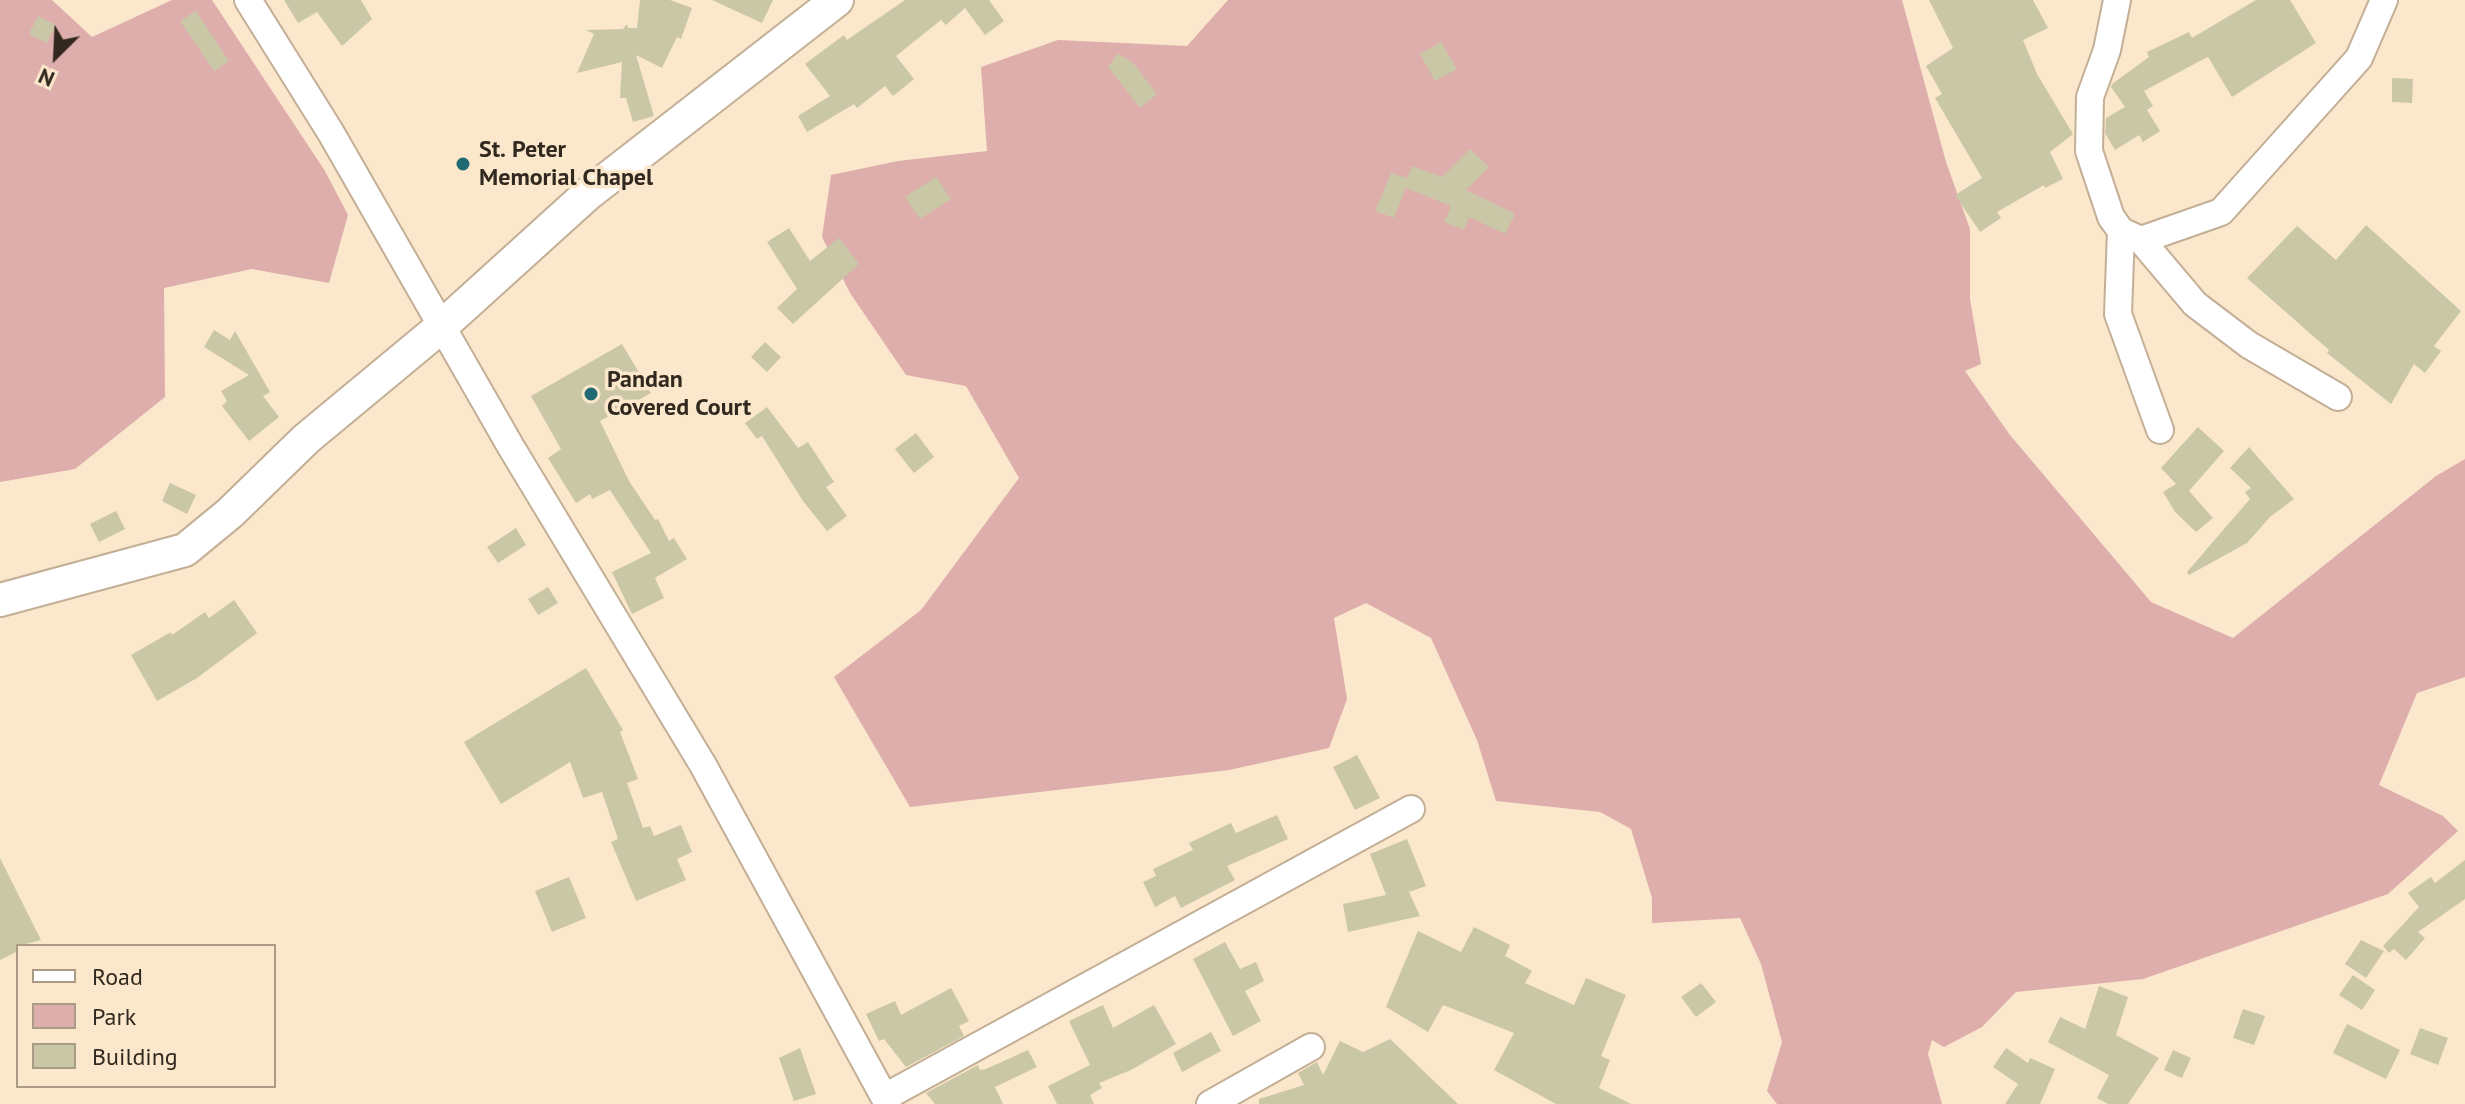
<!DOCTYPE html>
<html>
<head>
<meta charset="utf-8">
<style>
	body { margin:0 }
	#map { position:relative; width:2465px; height:1104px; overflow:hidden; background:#fbe7cb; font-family:"PT Sans",sans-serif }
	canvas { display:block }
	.legend { position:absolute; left:16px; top:944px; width:260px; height:144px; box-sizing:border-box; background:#fbe7cb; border:2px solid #aa9b86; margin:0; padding:10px 14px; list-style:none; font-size:24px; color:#31291f }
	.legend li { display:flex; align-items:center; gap:16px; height:40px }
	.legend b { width:40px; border:2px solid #aa9b86 }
	.north { position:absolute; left:16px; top:16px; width:80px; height:80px; -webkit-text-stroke:6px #fbe7cb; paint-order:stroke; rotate:204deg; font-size:22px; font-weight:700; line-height:32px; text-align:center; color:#31291f }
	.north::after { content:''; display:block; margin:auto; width:28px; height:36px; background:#31291f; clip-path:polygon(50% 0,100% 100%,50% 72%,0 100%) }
</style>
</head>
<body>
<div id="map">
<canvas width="2465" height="1104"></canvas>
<ul class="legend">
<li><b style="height:10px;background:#fff"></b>Road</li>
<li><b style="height:22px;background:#ddaeab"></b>Park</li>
<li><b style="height:22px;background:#cac7a7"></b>Building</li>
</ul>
<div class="north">N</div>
</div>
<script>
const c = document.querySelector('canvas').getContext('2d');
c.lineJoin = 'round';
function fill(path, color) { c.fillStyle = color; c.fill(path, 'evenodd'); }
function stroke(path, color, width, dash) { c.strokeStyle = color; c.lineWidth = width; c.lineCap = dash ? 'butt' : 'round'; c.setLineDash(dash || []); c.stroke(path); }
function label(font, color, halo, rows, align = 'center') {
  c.font = font + ' "PT Sans",sans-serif'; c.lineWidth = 7; c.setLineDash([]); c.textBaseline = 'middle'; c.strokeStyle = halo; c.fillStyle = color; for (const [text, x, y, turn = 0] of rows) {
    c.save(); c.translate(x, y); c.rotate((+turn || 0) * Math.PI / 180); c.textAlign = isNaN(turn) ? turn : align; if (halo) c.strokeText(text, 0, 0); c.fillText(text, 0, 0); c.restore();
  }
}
const green = new Path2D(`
	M0,0H52L92,37L172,0H212L325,171L348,215L329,283L252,269L164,288L165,397L75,469L0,482Z
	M1228,0H1902L1946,162L1970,229V299L1981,364L1965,371L2010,435L2151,602L2233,638L2436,476L2465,459V677L2417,693L2379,785L2443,816L2458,831L2388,894L2143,979L2016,992L1982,1027L1944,1047L1932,1040L1928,1054L1942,1104H1777L1767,1091L1782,1042L1761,964L1740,918L1652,923V898L1631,829L1600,812L1496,801L1477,740L1431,638L1366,603L1334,618L1347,699L1329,748L1229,770L910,807L834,677L921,610L1019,478L966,386L906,375L850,293L822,237L831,175L898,161L987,151L981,67L1058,40L1187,46Z`);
const building = new Path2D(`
	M284,0H361L372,19L342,46L317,12L298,23Z
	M640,0H670L692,8L681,39L677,37L662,68L636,55L654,116L633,122L626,98H620L622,62L577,73L594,34L586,30L623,29L627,24L628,28H637Z
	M712,0H773L762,23Z
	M905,0H989L1004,21L985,35L965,8L946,25L941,20L896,56L914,79L893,96L885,86L857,108L854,104L807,132L798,116L830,96L805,64L844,35L847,40Z
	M1929,0H2033L2048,28L2023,40L2037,74L2073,134L2050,152L2063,179L2045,188L2044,185L1997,212L2001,218L1980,232L1955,195L1982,178L1935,98L1942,94L1926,66L1953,48Z
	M2256,0H2290L2316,43L2232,97L2208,57L2196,63L2144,91L2153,106L2147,110L2160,131L2143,142L2139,135L2115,150L2105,133L2106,118L2125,107L2111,87L2112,84L2149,57L2147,52L2189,32L2192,38Z
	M196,11L229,61L214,71L180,21Z
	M38,16L56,25L47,43L29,34Z
	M1441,42L1457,69L1435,81L1420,54Z
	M1118,53L1134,64L1157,94L1140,108L1108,67Z
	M2392,78L2413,79L2412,103L2392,102Z
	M1470,149L1489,167L1466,190L1515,214L1505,234L1469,217L1464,230L1444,222L1451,206L1406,188L1394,218L1375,211L1391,173L1407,178L1412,166L1442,177Z
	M936,177L951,199L920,219L905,197Z
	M2366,225L2461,311L2434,346L2441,351L2425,373L2414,364L2391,404L2327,353L2329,350L2247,278L2297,226L2336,260Z
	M789,228L810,261L839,238L859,264L793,324L777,308L797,289L767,242Z
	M214,330L230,340L235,331L270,392L263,396L279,417L249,441L222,406L227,401L221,391L249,375L204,347Z
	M765,342L781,357L767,372L751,357Z
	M622,344L651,393L600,421L629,481L655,520L658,519L669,541L674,538L687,559L655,578L664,598L632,614L612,572L651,553L610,490L592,499L590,494L576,503L548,458L561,449L531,396Z
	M767,407L798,448L808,442L834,482L826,487L847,516L827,531L803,501L762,436L757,439L745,423Z
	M2198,427L2224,451L2189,491L2213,518L2196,532L2175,512L2163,492L2176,484L2161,468Z
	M916,433L934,457L914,473L895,449Z
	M2249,447L2294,499L2270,517L2247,543L2189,575L2187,572L2250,499L2245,492L2251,488L2230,468Z
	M170,483L196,495L187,514L162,501Z
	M116,511L125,529L99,542L90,524Z
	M516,528L526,545L498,563L487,547Z
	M548,587L558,603L538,615L528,599Z
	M234,600L257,633L197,678L157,701L131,655L171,632L172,635L205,612L209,618Z
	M586,668L623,730L620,732L638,779L627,783L643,828L650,826L654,836L681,825L692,852L677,859L686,880L636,901L611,842L618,839L602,792L583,798L570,762L501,804L464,742Z
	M1357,755L1380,798L1355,810L1333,767Z
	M1277,815L1288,839L1227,866L1235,880L1181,908L1175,896L1155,907L1143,882L1156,876L1153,869L1193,850L1189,843L1231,823L1236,833Z
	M1407,839L1426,886L1409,892L1420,916L1348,932L1343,904L1386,895L1370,854Z
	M0,858L41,940L18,946V951L0,960Z
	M2465,860V899L2418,932L2425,938L2406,960L2394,949L2389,953L2383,946L2419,907L2408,893L2431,877L2435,883Z
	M569,877L586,918L552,932L535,891Z
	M1474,927L1510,945L1505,956L1532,971L1525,983L1574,1005L1586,978L1626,995L1601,1056L1610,1060L1599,1088L1631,1104H1556L1494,1070L1514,1033L1443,1005L1428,1032L1386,1007L1418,931L1461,952Z
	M2361,940L2384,951L2366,978L2345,964Z
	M1225,942L1240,969L1256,962L1264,981L1245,991L1261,1021L1233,1036L1193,959Z
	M2353,975L2375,990L2362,1010L2339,995Z
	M1701,983L1716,1002L1696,1017L1681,997Z
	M2099,986L2128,997L2116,1035L2159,1058L2128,1104H2108L2097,1098L2109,1075L2048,1042L2060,1017L2085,1029Z
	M951,988L969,1021L959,1026L964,1036L906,1067L884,1039L879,1041L866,1014L895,1001L901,1015Z
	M1103,1005L1113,1028L1154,1005L1176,1044L1131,1070L1099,1083L1102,1088L1090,1095L1094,1104H1057L1048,1086L1090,1065L1069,1021Z
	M2243,1009L2265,1016L2254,1045L2233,1038Z
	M2347,1024L2400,1050L2386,1079L2333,1053Z
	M2420,1028L2448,1038L2438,1065L2410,1054Z
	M1211,1032L1221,1051L1182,1072L1173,1053Z
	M1390,1039L1458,1104H1259V1099L1304,1085L1298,1073L1317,1062L1323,1075L1340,1041L1363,1052Z
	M800,1048L816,1094L794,1101L779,1058Z
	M2006,1048L2028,1063L2030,1058L2055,1069L2040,1104H2005L2018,1084L1993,1067Z
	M1028,1050L1037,1067L995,1087L1003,1104H935L926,1093L978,1065L980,1070L986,1069Z
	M2173,1050L2191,1058L2182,1078L2164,1070Z`);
const minor = new Path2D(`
	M248,0L331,133L511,447L703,765L888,1104
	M2117,0L2107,50L2090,97L2089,151L2111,217L2121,231L2141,240L2221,212L2359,58L2384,0
	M2121,231L2118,314L2160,430
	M2141,240L2195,304L2249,345L2338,397
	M885,1097L1411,809
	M1210,1104L1311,1047`);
const major = new Path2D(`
	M0,600L185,550L230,513L306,439L441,327L589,193L837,0`);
const markers = [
	[463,164,8,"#1f6a73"],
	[591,394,8,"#1f6a73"]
];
const poiNames = [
	["St. Peter",479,150],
	["Memorial Chapel",479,178],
	["Pandan",607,380],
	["Covered Court",607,408]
];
fill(green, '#ddaeab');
fill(building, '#cac7a7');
stroke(minor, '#c3af95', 30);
stroke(major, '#c3af95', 36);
stroke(minor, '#fff', 26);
stroke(major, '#fff', 32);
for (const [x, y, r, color] of markers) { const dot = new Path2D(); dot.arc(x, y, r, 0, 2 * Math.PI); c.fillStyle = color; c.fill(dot); stroke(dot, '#fbe7cb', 3); }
label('bold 24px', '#31291f', '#fbe7cb', poiNames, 'left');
</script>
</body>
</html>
